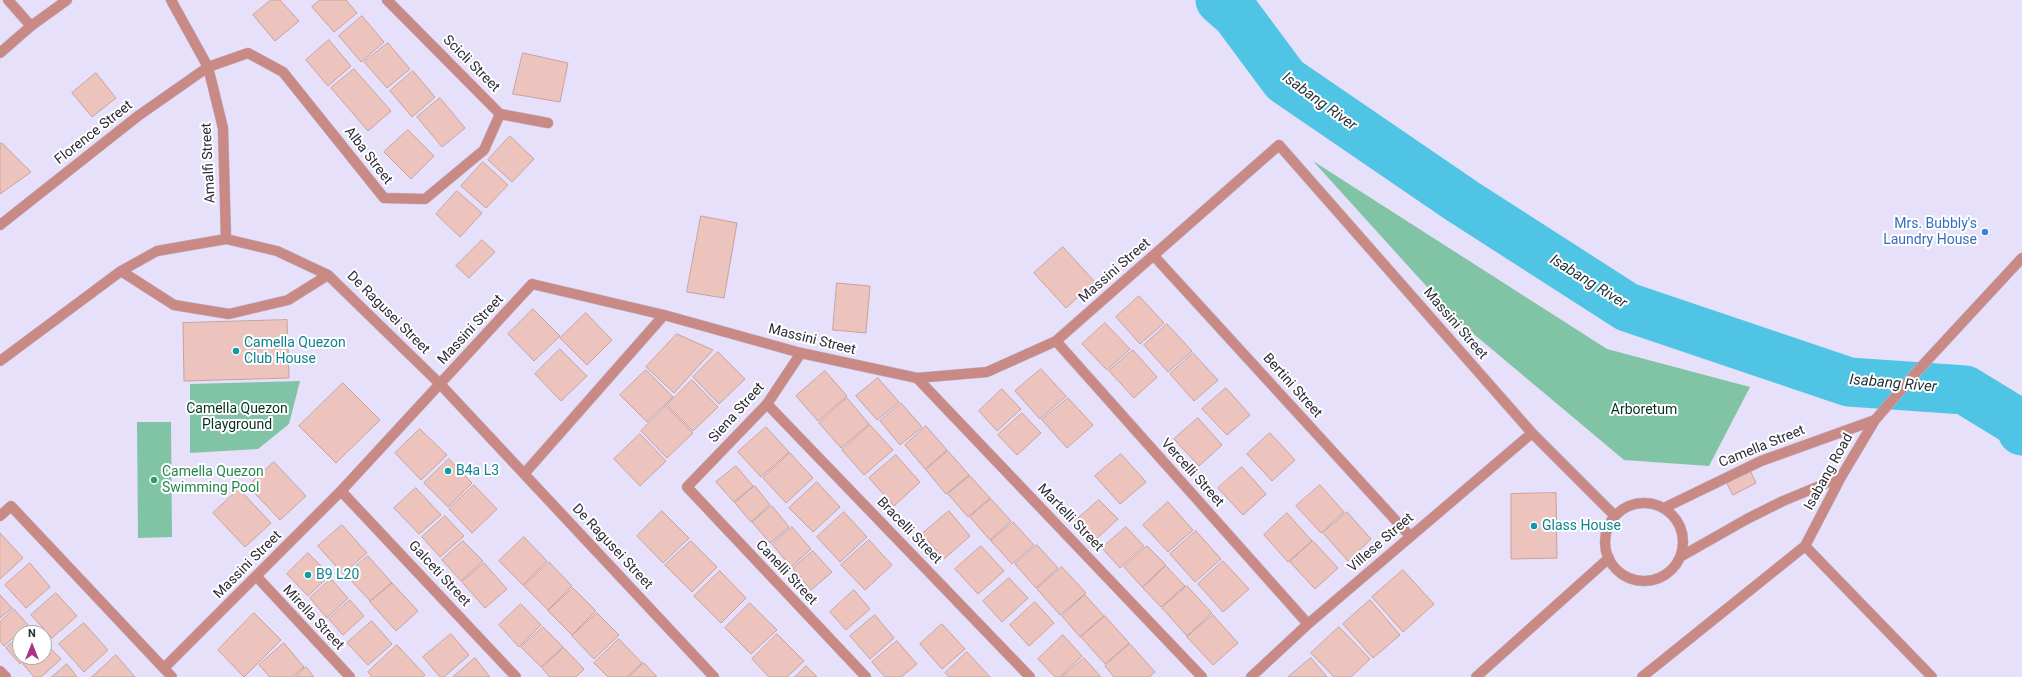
<!DOCTYPE html>
<html>
<head>
<meta charset="utf-8">
<style>
	body { margin:0 }
	#map { position:relative; width:2022px; height:677px; overflow:hidden; background:#e7e0fb; font-family:Roboto,sans-serif }
	canvas { display:block }
	.north { position:absolute; left:12px; top:625px; width:40px; height:40px; box-sizing:border-box; background:#fff; border:1px solid #abaaaf; border-radius:50%; rotate:0deg; font-size:11px; font-weight:700; line-height:16px; text-align:center; color:#2e2b38 }
	.north::after { content:''; display:block; margin:auto; width:14px; height:18px; background:#aa3085; clip-path:polygon(50% 0,100% 100%,50% 72%,0 100%) }
</style>
</head>
<body>
<div id="map">
<canvas width="2022" height="677"></canvas>
<div class="north">N</div>
</div>
<script>
const c = document.querySelector('canvas').getContext('2d');
c.lineJoin = 'round';
function fill(path, color) { c.fillStyle = color; c.fill(path, 'evenodd'); }
function stroke(path, color, width, dash) { c.strokeStyle = color; c.lineWidth = width; c.lineCap = dash ? 'butt' : 'round'; c.setLineDash(dash || []); c.stroke(path); }
function label(font, color, halo, rows, align = 'center') {
  c.font = font + ' Roboto,sans-serif'; c.lineWidth = 4; c.setLineDash([]); c.textBaseline = 'middle'; c.strokeStyle = halo; c.fillStyle = color; for (const [text, x, y, turn = 0] of rows) {
    c.save(); c.translate(x, y); c.rotate((+turn || 0) * Math.PI / 180); c.textAlign = isNaN(turn) ? turn : align; if (halo) c.strokeText(text, 0, 0); c.fillText(text, 0, 0); c.restore();
  }
}
const green = new Path2D(`
	M1313,161L1607,349L1750,387L1709,466L1624,460L1457,320Z
	M300,381L289,424L258,449L190,453V384Z
	M137,422H171L172,537L138,538Z`);
const river = new Path2D(`
	M1220,0L1236,14L1285,80L1462,201L1627,307L1849,382L1965,390L2019,423L2022,431`);
const building = new Path2D(`
	M271,0H280L299,21L275,41L253,15Z
	M320,0H346L357,13L334,32L312,7Z
	M362,16L384,42L361,62L339,36Z
	M329,40L351,66L328,86L306,60Z
	M388,43L410,69L387,88L364,62Z
	M523,53L568,63L560,102L513,94Z
	M354,69L391,111L368,131L331,88Z
	M413,71L435,97L412,117L390,91Z
	M96,73L116,98L92,117L72,93Z
	M440,98L465,128L442,147L417,117Z
	M408,130L434,156L411,179L384,152Z
	M510,136L534,159L512,182L488,160Z
	M2,143L31,172L0,194V144Z
	M483,162L508,185L486,208L461,186Z
	M457,191L482,213L460,237L436,214Z
	M701,216L737,223L724,298L687,292Z
	M482,240L495,252L469,278L456,266Z
	M1063,247L1095,282L1066,308L1034,273Z
	M837,283L870,286L866,333L833,330Z
	M1139,296L1164,323L1140,344L1116,317Z
	M533,309L560,336L534,361L508,334Z
	M586,313L612,340L587,365L560,338Z
	M287,320L289,378L184,381L183,323Z
	M1105,323L1130,349L1107,370L1082,344Z
	M1167,324L1192,351L1168,372L1144,345Z
	M677,334L713,350L674,393L646,367Z
	M560,349L587,376L561,401L535,374Z
	M1133,350L1157,377L1134,398L1109,371Z
	M718,352L745,379L719,404L693,377Z
	M1193,353L1218,380L1194,401L1170,374Z
	M1041,369L1066,396L1040,419L1015,391Z
	M646,370L673,397L647,422L620,395Z
	M825,371L847,396L818,421L796,396Z
	M878,378L899,402L877,420L856,396Z
	M692,380L718,407L693,431L667,405Z
	M343,383L380,420L336,463L299,426Z
	M1226,388L1250,415L1227,435L1202,409Z
	M1002,389L1021,409L997,431L979,411Z
	M847,398L869,424L841,448L819,423Z
	M1068,398L1093,425L1067,448L1042,420Z
	M901,403L922,427L900,445L880,421Z
	M666,406L693,433L667,458L641,431Z
	M1022,413L1041,433L1017,455L998,435Z
	M1198,418L1222,445L1199,466L1174,439Z
	M870,425L893,450L864,475L842,450Z
	M926,426L947,450L925,469L905,445Z
	M766,427L789,452L761,477L738,452Z
	M420,429L447,455L421,480L395,453Z
	M1270,433L1295,460L1272,481L1247,454Z
	M640,434L666,461L640,486L614,459Z
	M948,451L969,475L946,494L926,470Z
	M790,453L813,478L786,503L763,478Z
	M1121,454L1146,482L1120,504L1095,476Z
	M896,455L920,482L894,506L869,478Z
	M449,459L472,483L448,507L424,483Z
	M274,462L306,496L280,520L248,486Z
	M736,466L753,486L734,502L716,482Z
	M1242,467L1266,494L1243,515L1218,488Z
	M1749,468L1756,483L1733,495L1725,480Z
	M970,476L990,498L968,517L948,494Z
	M817,482L840,507L813,532L789,508Z
	M474,485L497,509L472,533L449,509Z
	M1320,485L1344,512L1321,533L1296,506Z
	M755,486L770,505L751,522L735,503Z
	M416,488L441,515L419,534L394,508Z
	M239,489L271,523L245,547L213,513Z
	M1556,493L1557,558L1511,559V494Z
	M991,499L1011,521L990,540L970,517Z
	M1099,500L1118,519L1094,541L1075,521Z
	M1168,502L1193,530L1168,552L1143,525Z
	M772,506L789,527L770,543L752,522Z
	M662,511L689,538L663,563L637,536Z
	M949,511L970,536L944,559L922,534Z
	M844,512L867,537L840,562L817,537Z
	M1347,512L1371,539L1348,561L1323,533Z
	M1287,513L1312,541L1288,562L1264,535Z
	M445,516L464,536L440,557L422,537Z
	M1013,522L1034,545L1012,564L991,541Z
	M342,525L367,553L343,574L318,546Z
	M792,527L811,549L791,567L772,544Z
	M1126,527L1144,546L1120,568L1102,548Z
	M1196,531L1221,559L1195,582L1170,554Z
	M0,533L23,558L0,579Z
	M524,537L547,561L523,585L499,561Z
	M869,540L892,565L865,590L841,565Z
	M463,541L483,561L461,581L442,560Z
	M691,541L717,567L692,592L665,565Z
	M1313,541L1338,568L1315,589L1290,562Z
	M1037,545L1058,568L1036,588L1015,564Z
	M981,546L1004,571L978,594L955,569Z
	M1147,546L1166,565L1142,587L1124,567Z
	M813,551L832,572L811,590L793,568Z
	M308,553L330,575L308,596L287,574Z
	M368,556L392,583L370,601L346,575Z
	M1223,561L1249,589L1223,612L1198,584Z
	M549,562L572,586L548,610L524,586Z
	M30,563L50,587L26,608L5,585Z
	M484,563L507,589L485,608L462,582Z
	M1166,566L1185,586L1161,607L1143,588Z
	M1062,567L1086,593L1060,615L1037,589Z
	M1403,570L1434,604L1403,632L1372,597Z
	M720,571L746,598L721,623L694,596Z
	M1009,578L1028,598L1002,622L983,601Z
	M331,579L348,598L327,618L310,598Z
	M392,583L418,611L396,631L370,602Z
	M1187,586L1212,613L1187,636L1162,608Z
	M573,588L596,611L572,635L548,611Z
	M854,590L870,609L846,630L830,612Z
	M56,593L77,616L52,638L31,615Z
	M0,595L12,608L0,618Z
	M1085,595L1104,616L1080,637L1062,616Z
	M350,600L364,616L343,635L329,619Z
	M1370,600L1400,635L1373,658L1343,624Z
	M1035,602L1054,623L1029,646L1010,625Z
	M750,603L777,630L751,654L725,628Z
	M521,604L541,625L519,647L499,625Z
	M14,609L28,625L4,646L0,641V622Z
	M254,613L281,640L244,677L218,650Z
	M597,613L619,635L594,659L572,636Z
	M875,615L894,638L870,659L850,636Z
	M1213,615L1238,643L1213,665L1187,637Z
	M1105,616L1129,643L1105,664L1081,637Z
	M372,621L392,644L368,665L347,643Z
	M84,623L108,650L84,672L59,644Z
	M942,624L965,649L942,669L920,644Z
	M543,627L563,647L541,667L521,647Z
	M1339,627L1370,659L1351,677H1334L1311,653Z
	M451,634L469,655L444,677H440L423,657Z
	M777,634L804,661L787,677H769L752,659Z
	M1063,635L1082,656L1060,677H1055L1038,659Z
	M20,636V657H28L20,664L6,648Z
	M619,639L642,663L627,677H608L594,663Z
	M897,641L917,664L901,677H885L872,662Z
	M284,643L304,667L292,677H270L259,665Z
	M46,644L61,659L41,677H34L23,664L32,657H44V646Z
	M1130,644L1155,672L1149,677H1114L1105,666Z
	M397,645L425,675L423,677H372L368,672Z
	M564,648L584,669L576,677H550L542,668Z
	M967,652L990,677H949L945,673Z
	M116,655L135,677H92Z
	M475,658L490,677H453Z
	M1084,658L1101,677H1062Z
	M1311,658L1327,677H1288Z
	M644,663L657,677H629Z
	M67,664L77,677H52Z
	M806,666L817,677H795Z
	M306,667L314,677H295Z`);
const minor = new Path2D(`
	M8,0L31,26
	M171,0L208,67L223,128L226,239
	M387,0L500,114L548,123
	M0,53L31,26L67,0
	M0,225L138,116L208,67L248,53L283,72L384,198L425,199L484,150L500,114
	M1154,256L1410,536
	M121,271L174,305L229,314L288,300L328,275
	M1056,341L1308,624
	M801,353L767,404L687,487L866,677
	M0,361L121,271L157,251L226,239L277,251L328,275L440,384L714,677
	M917,378L1202,677
	M767,404L1030,677
	M524,474L664,315
	M341,491L516,677
	M1605 542a39 39 0 1 1 78 0a39 39 0 1 1-78 0Z
	M1664,508L1761,461L1875,420
	M0,516L11,506L172,677
	M1805,546L1932,677
	M1680,557L1747,519L1783,501L1841,477
	M257,577L350,677
	M164,668L341,491L532,284L664,315L801,353L917,378L987,372L1056,341L1279,145L1532,433L1615,516
	M0,671L6,677
	M1251,677L1308,624L1532,433
	M1476,677L1609,558
	M1642,677L1805,546L1841,477L1875,420L1920,368L2022,258`);
const markers = [
	[1985,232,4,"#3f7fe0"],
	[236,351,4,"#0f9aa8"],
	[448,471,4,"#0f9aa8"],
	[154,480,4,"#2e9e5b"],
	[1534,526,4,"#0f9aa8"],
	[308,575,4,"#0f9aa8"]
];
const streetNames = [
	["Scicli Street",471,64,45],
	["Florence Street",94,133,-38],
	["Alba Street",368,156,52],
	["Amalfi Street",209,163,-93],
	["Massini Street",1115,271,-41],
	["De Ragusei Street",388,313,45],
	["Massini Street",1455,324,49],
	["Massini Street",471,330,-47],
	["Massini Street",812,340,14],
	["Bertini Street",1292,386,48],
	["Siena Street",737,413,-48],
	["Camella Street",1762,447,-22],
	["Isabang Road",1829,472,-61],
	["Vercelli Street",1192,473,48],
	["Martelli Street",1070,518,46],
	["Bracelli Street",909,531,46],
	["Villese Street",1381,543,-41],
	["De Ragusei Street",612,547,47],
	["Massini Street",248,565,-45],
	["Canelli Street",786,573,47],
	["Galceti Street",439,574,47],
	["Mirella Street",313,618,47]
];
const shopNames = [
	["Mrs. Bubbly's",1977,224],
	["Laundry House",1977,240]
];
const cultureNames = [
	["Camella Quezon",244,343],
	["Club House",244,359],
	["B4a L3",456,471],
	["Glass House",1542,526],
	["B9 L20",316,575]
];
const parkNames = [
	["Camella Quezon",237,409],
	["Playground",237,425],
	["Arboretum",1644,410]
];
const leisureNames = [
	["Camella Quezon",162,472],
	["Swimming Pool",162,488]
];
const waterNames = [
	["Isabang River",1319,102,36],
	["Isabang River",1588,282,32],
	["Isabang River",1893,384,5]
];
fill(green, '#80c4a5');
stroke(river, '#50c4e5', 49);
fill(building, '#ecc4bd');
stroke(building, '#c8a19a', 1);
stroke(minor, '#c2bcd4', 11);
stroke(minor, '#c98a86', 10);
for (const [x, y, r, color] of markers) { const dot = new Path2D(); dot.arc(x, y, r, 0, 2 * Math.PI); c.fillStyle = color; c.fill(dot); stroke(dot, '#fff', 1.5); }
label('14px', '#2e2b38', '#fff', streetNames);
label('14px', '#366cbe', '#fff', shopNames, 'right');
label('14px', '#0d838f', '#fff', cultureNames, 'left');
label('14px', '#053323', '#fff', parkNames);
label('14px', '#27864d', '#fff', leisureNames, 'left');
label('italic 15px', '#1c3037', '#fff', waterNames);
</script>
</body>
</html>
